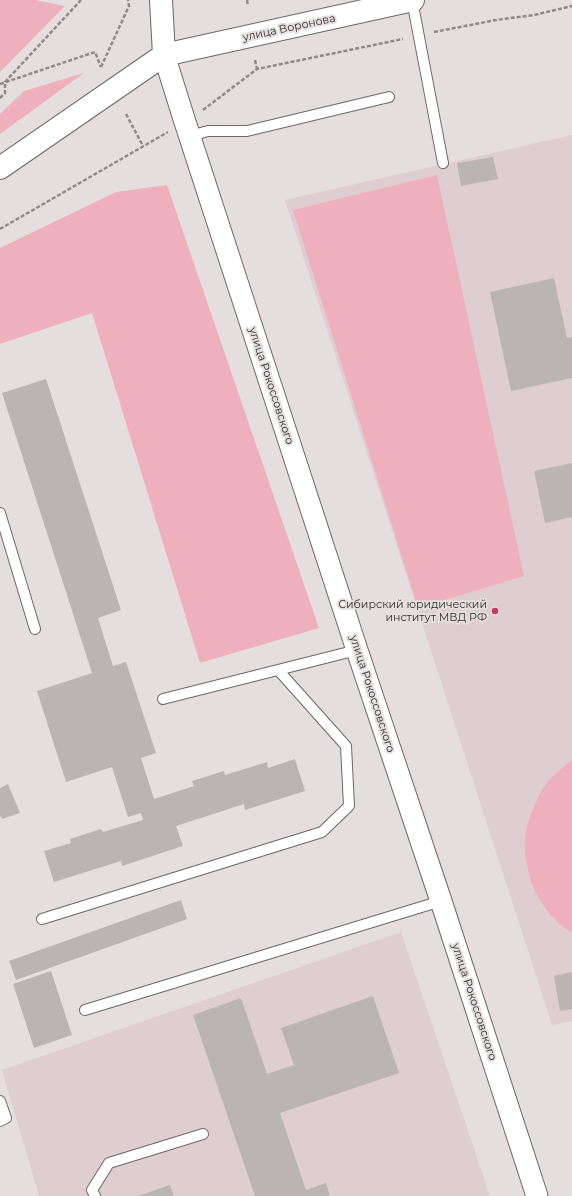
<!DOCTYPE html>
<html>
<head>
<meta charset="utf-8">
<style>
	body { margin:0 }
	canvas { display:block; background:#e5dedf }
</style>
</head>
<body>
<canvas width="572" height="1196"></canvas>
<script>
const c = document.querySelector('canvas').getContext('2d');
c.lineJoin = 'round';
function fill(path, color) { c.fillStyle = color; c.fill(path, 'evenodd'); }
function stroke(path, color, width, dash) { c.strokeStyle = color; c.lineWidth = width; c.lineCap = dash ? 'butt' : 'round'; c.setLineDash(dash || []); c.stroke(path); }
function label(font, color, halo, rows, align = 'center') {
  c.font = font + ' Montserrat,sans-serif'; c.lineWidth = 4; c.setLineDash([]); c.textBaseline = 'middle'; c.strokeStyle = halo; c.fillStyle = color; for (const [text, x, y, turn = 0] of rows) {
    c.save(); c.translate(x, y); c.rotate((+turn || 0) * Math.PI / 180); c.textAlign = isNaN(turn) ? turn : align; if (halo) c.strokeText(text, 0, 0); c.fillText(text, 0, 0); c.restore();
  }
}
const built = new Path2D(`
	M572,135V1021L552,1025L285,200Z
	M401,932L490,1196H39L2,1070Z`);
const green = new Path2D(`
	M0,0H35L65,6L0,72Z
	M84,73L0,134V114L24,91Z
	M437,175L524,576L418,608L293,210Z
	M167,185L319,628L200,663L92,313L0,344V248L116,192Z
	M572,760V933C541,914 523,876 525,839C526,821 538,795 549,780C555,773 565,766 572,760Z`);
const building = new Path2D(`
	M493,157L498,179L461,186L457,163Z
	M554,278L567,338L572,337V378L511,391L490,292Z
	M46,379L121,610L98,618L113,666L126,662L156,753L141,758L154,799L194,786L192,781L224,771L225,775L267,762L268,768L295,759L305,791L245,810L244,804L176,826L183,846L122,866L121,861L54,882L44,851L71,843L70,839L101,829L103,832L143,820L141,813L128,817L112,767L66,782L37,691L92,673L2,393Z
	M572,463V517L545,523L534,471Z
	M8,784L20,813L2,819L0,815V788Z
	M181,900L187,919L16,980L9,961Z
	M51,971L72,1035L34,1048L13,984Z
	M572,972V1009L560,1011L554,976Z
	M373,996L399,1073L280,1113L306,1190L326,1183L330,1196H255L193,1015L241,998L267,1074L294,1065L281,1028Z
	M170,1185L174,1196H138Z`);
const path = new Path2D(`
	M247,0L248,6
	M434,32L496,20L534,15L572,6
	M255,60L257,69
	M101,67L129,6L128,0
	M0,84L95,52L101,67
	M0,98L5,93V82L81,0
	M203,110L257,69L403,39
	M126,114L143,146
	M0,229L168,132`);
const lane = new Path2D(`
	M412,0L443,163
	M190,136L208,131H247L389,97
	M0,513L35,629
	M163,699L357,650
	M42,919L322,832L349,806L346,746L279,671
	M85,1010L441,901
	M0,1101L6,1118L0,1121
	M95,1196L92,1190L109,1163L203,1134`);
const street = new Path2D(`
	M164,55L185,122L357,650L441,901L537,1196`);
const secondary = new Path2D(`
	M161,0L164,55
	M0,168L164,55L413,0`);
const markers = [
	[495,611,4,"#c63967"]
];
const streetNames = [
	["улица Воронова",289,28,-12],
	["улица Рокоссовского",271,386,72],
	["улица Рокоссовского",372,694,72],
	["улица Рокоссовского",474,1002,72]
];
const poiNames = [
	["Сибирский юридический",487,605],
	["институт МВД РФ",487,618]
];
fill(built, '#deced1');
fill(green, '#efb0bd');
fill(building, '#bbb4b5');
stroke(lane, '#6d6768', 12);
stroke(street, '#6d6768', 23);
stroke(secondary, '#6d6768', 24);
stroke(path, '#8e898a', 2.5, [4, 2]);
stroke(lane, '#fff', 10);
stroke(street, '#fff', 21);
stroke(secondary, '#fff', 22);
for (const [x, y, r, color] of markers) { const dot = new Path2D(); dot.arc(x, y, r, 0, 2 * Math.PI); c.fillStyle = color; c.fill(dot); stroke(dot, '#e5dedf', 1.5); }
label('11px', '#302d2e', '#e5dedf', streetNames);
label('11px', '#302d2e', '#e5dedf', poiNames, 'right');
</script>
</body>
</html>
